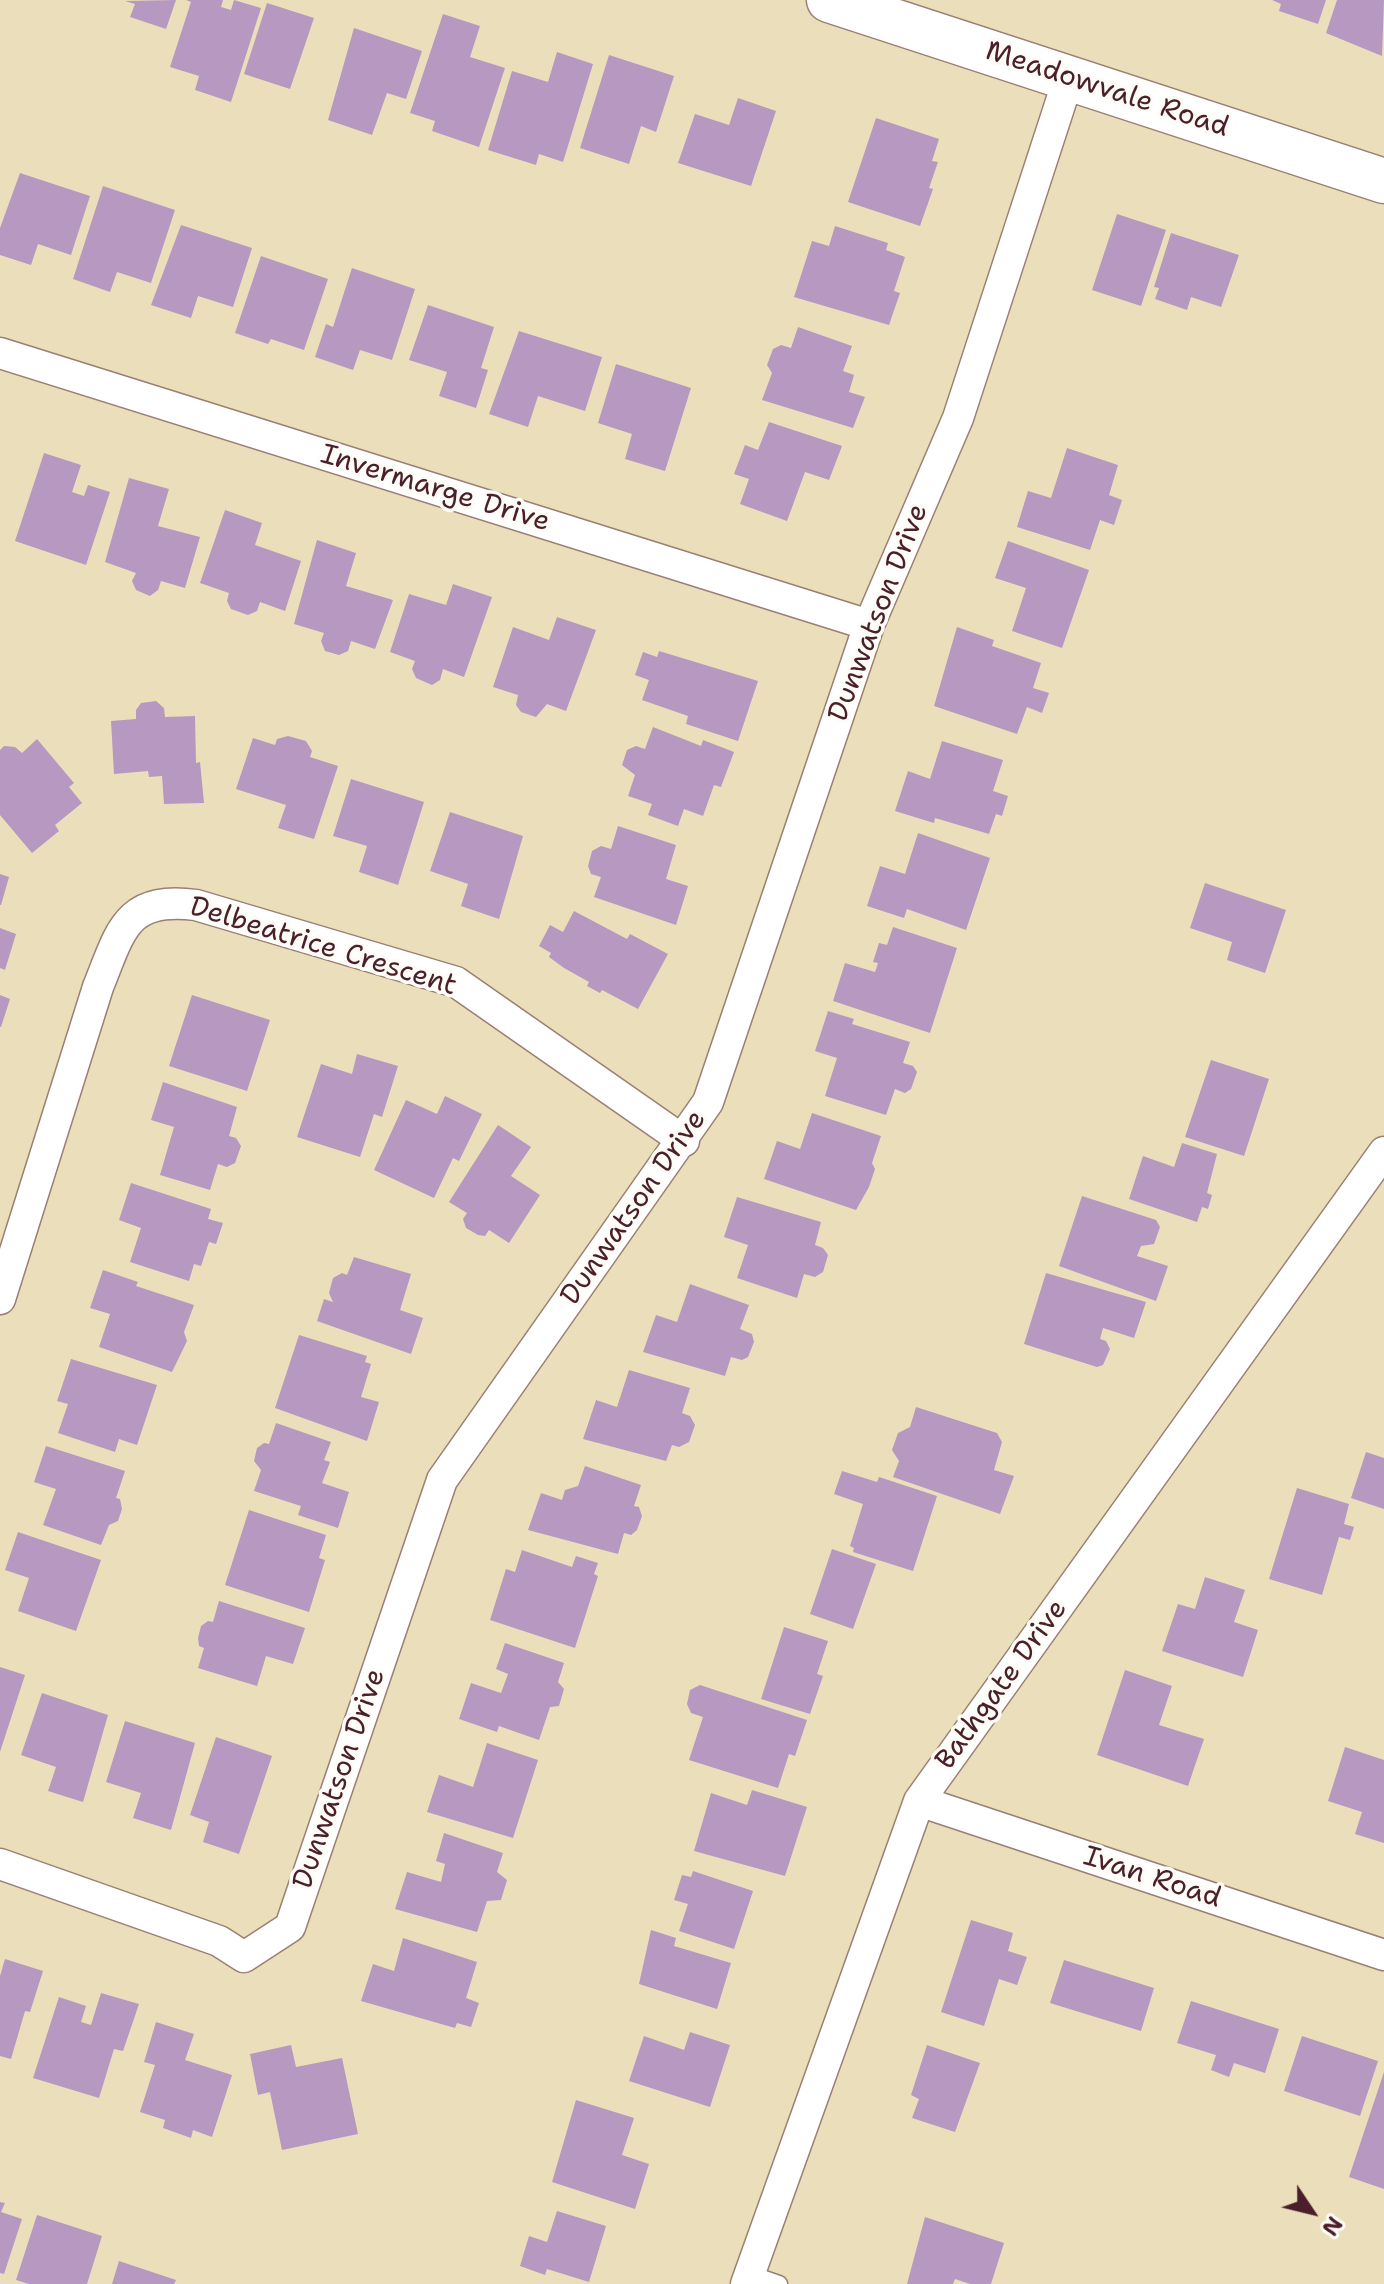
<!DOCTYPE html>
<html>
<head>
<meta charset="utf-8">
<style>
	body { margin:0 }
	#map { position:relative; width:1384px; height:2284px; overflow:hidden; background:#ebdfbb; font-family:"Shantell Sans",sans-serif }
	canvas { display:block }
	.north { position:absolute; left:1272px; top:2172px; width:80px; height:80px; -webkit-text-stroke:6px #fdfcf7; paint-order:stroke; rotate:125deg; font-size:22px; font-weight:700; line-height:32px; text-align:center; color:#4a1f2b }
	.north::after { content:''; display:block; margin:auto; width:28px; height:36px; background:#4a1f2b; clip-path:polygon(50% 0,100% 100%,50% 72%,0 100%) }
</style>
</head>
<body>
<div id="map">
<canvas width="1384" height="2284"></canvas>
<div class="north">N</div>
</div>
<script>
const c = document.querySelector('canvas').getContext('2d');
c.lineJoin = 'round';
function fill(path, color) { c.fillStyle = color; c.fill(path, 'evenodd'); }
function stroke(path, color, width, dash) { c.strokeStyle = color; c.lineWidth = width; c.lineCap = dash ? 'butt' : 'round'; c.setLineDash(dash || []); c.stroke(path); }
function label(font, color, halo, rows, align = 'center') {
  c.font = font + ' "Shantell Sans",sans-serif'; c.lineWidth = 7; c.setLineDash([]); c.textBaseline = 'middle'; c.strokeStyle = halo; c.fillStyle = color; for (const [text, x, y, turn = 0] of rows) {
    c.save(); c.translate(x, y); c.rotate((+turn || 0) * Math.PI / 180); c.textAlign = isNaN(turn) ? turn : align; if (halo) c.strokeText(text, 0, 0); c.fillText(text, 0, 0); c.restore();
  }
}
const building = new Path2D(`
	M176,0L166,29L130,17L135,4L125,1Z
	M186,0H223L221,7L231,10L234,0L261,8L231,102L195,90L199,76L170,67L191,2Z
	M1272,0H1326L1318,24L1279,11L1281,4Z
	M1337,0H1384L1382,56L1326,33Z
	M267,3L314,18L290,89L244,74Z
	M443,14L480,26L470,57L505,68L479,147L432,131L435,121L410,113Z
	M354,28L422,51L406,99L387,93L372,135L328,120Z
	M557,52L593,64L563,162L539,154L536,165L488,150L512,71L548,82Z
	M609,55L674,76L656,132L641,126L629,164L580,148Z
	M738,98L776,111L751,186L678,163L695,114L729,125Z
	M876,118L939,139L932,161L938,162L929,188L933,189L920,226L848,202Z
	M20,173L90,196L71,255L38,244L31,265L0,255V228Z
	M103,186L175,210L151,283L117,272L110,292L73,279Z
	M1117,214L1166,230L1141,306L1092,290Z
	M181,225L252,248L233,307L198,296L191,318L151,305Z
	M835,226L888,243L886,250L905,257L894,291L900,293L889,325L794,297L812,241L829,246Z
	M1171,233L1239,255L1221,307L1191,297L1187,310L1155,299L1159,288L1154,287Z
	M261,256L328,279L304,350L271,339L268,344L235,333Z
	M352,268L415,289L392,360L360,350L353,370L315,357L326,324L333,327Z
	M428,305L494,327L481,368L488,370L476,408L439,396L447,372L409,360Z
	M798,327L852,346L843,371L854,375L849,392L865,397L853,428L762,400L772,373L767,365L773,349L781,345L791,348Z
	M519,331L602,357L585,411L538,396L528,427L489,414Z
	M616,364L691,388L665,471L625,459L632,434L598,423Z
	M769,422L842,446L829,480L805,472L787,521L740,504L749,479L734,474L745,445L758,450Z
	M1067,448L1118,465L1109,495L1122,500L1114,525L1100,520L1090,550L1017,527L1028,491L1051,498Z
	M44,453L81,465L72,492L84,496L88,485L110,492L86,565L15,541Z
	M129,478L169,489L158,526L200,537L185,588L161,581L158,590L150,596L136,590L132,581L136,573L105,562Z
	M225,510L262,523L255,545L301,561L285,611L260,602L257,611L248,615L231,609L227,601L229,593L200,583Z
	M317,540L356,553L346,586L393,600L375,649L351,641L348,651L339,655L325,651L321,641L324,633L294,624Z
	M1008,541L1089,570L1062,648L1012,631L1026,588L995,578Z
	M453,584L492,597L464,677L443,669L440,680L432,685L416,678L412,669L415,661L390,652L409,594L446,605Z
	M557,617L596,630L566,711L547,704L536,717L521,712L516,705L518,695L493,687L513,627L549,640Z
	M957,627L994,640L992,646L1041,663L1033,688L1049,693L1042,713L1027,707L1017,734L934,706Z
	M659,651L758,681L738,741L686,724L688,716L642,700L649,680L635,675L643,652L657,657Z
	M156,701L164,708L165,717L195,716L196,763L200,762L204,803L164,804L162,776L149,777L148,771L114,774L111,721L136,719V710L141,703Z
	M653,727L701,746L703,740L734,752L721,787L714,785L703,816L684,809L678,826L648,815L652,804L628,796L635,775L622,765L627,750L636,746L645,749Z
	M288,736L306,741L312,751L310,757L338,766L314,839L278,828L286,805L236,789L253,738L275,745L277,739Z
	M37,739L74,783L69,787L82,803L55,825L59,831L32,853L0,815V750L4,746L15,747L22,753Z
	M942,741L1003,760L993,791L1008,796L1002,816L996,814L989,834L935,818L934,823L895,811L908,771L930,779Z
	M351,779L424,802L398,885L359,872L367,846L333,836Z
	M450,812L523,836L499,919L461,906L468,884L430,871Z
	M618,826L676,845L666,879L688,886L676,925L594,897L601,877L591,874L588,866L592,851L601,846L611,849Z
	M918,833L990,858L966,930L907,909L904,918L867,906L880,866L905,874Z
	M0,874L9,877L1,905H0Z
	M1205,883L1286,910L1265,973L1227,960L1232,942L1190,928Z
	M574,911L627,939L630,934L668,954L638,1009L602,990L600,993L587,986L589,982L564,968L549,957L551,953L539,946L550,925L563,932Z
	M893,927L957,948L930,1033L833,1001L845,963L875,972L878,963L873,962L879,943L887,945Z
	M0,928L16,934L5,970L0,968Z
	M0,995L10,999L1,1027H0Z
	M192,995L270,1020L247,1091L169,1066Z
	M828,1011L854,1019L852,1024L910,1042L903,1063L913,1066L917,1072L911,1089L905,1093L895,1089L886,1115L825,1096L837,1058L815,1051Z
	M357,1054L398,1066L382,1117L374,1114L360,1157L297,1137L321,1064L352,1074Z
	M1211,1060L1269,1079L1244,1156L1185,1137Z
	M163,1082L237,1107L229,1136L236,1138L241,1146L235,1163L227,1167L218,1164L210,1190L160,1175L174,1127L151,1120Z
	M445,1096L482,1114L459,1161L453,1158L434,1198L374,1170L406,1100L437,1114Z
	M812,1113L881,1136L872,1163L875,1169L869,1187L856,1210L764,1179L777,1141L800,1149Z
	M498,1125L531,1147L511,1176L540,1195L509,1243L489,1230L485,1236L478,1235L466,1228L463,1219L467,1213L449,1202Z
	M1182,1143L1217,1154L1207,1193L1212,1195L1208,1209L1202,1207L1197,1222L1129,1199L1143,1156L1174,1167Z
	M131,1183L211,1209L208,1219L223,1223L216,1244L209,1242L201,1266L194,1264L189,1281L130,1262L141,1228L119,1220Z
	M1082,1196L1156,1220L1160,1227L1154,1244L1141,1246L1137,1256L1168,1266L1156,1301L1059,1266Z
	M737,1197L821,1222L815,1245L823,1248L828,1255L823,1272L815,1277L804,1274L797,1298L737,1278L748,1245L724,1237Z
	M354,1257L411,1274L400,1310L423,1318L411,1354L317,1321L324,1299L333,1302L329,1293L333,1278L342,1273L347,1275Z
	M103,1270L138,1282L136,1286L194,1305L184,1332L187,1341L172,1372L99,1347L110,1314L90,1308Z
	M1046,1273L1146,1302L1134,1338L1103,1328L1100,1339L1106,1341L1110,1349L1103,1365L1097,1367L1024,1344Z
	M690,1284L749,1305L740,1329L752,1334L754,1342L748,1357L742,1360L731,1357L725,1376L643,1352L656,1315L677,1322Z
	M299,1335L367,1356L365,1362L371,1364L361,1397L379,1402L367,1441L275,1408Z
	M71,1359L157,1385L137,1445L119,1439L115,1452L58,1433L68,1404L57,1401Z
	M629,1370L690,1388L682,1413L690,1416L695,1425L689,1442L679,1447L672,1445L666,1461L583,1439L596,1400L617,1407Z
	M916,1407L997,1433L1002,1442L994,1470L1014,1476L1000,1514L893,1477L899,1461L892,1450L898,1433L910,1427Z
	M276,1423L331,1442L324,1460L330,1462L322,1483L349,1492L338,1528L298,1515L301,1506L254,1491L261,1470L254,1461L257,1448L264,1443L269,1444Z
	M46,1446L125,1471L116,1498L120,1499L122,1509L118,1521L109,1525L101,1545L43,1525L56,1489L34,1482Z
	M1366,1452L1384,1458V1509L1351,1498Z
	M585,1466L641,1485L634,1506L639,1507L642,1516L637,1530L631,1535L624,1533L618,1554L528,1530L541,1493L562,1500L565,1490L578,1486Z
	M842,1471L877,1482L879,1477L937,1496L913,1571L853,1552L854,1548L850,1546L863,1504L834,1494Z
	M1297,1488L1349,1504L1344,1524L1354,1527L1350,1540L1339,1537L1322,1595L1269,1579Z
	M249,1510L326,1535L319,1558L325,1560L309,1612L225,1585Z
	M18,1532L101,1560L76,1631L18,1611L29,1578L5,1570Z
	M832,1549L876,1564L853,1629L810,1614Z
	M522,1550L572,1567L576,1556L598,1563L594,1574L598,1576L575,1648L490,1620L506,1569L515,1572Z
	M1205,1577L1245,1590L1234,1622L1258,1630L1243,1677L1162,1651L1178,1604L1195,1609Z
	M219,1601L305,1628L293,1664L266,1656L257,1686L198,1668L204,1648L199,1646L198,1638L201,1626L208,1621L213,1622Z
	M784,1627L828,1641L817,1674L823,1676L810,1714L761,1699Z
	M505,1643L564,1663L558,1682L564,1689L559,1706L550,1707L539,1740L499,1726L497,1732L459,1719L471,1683L501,1693L508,1674L496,1669Z
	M0,1667L25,1675L0,1752Z
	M1125,1670L1172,1686L1159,1725L1204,1739L1188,1786L1097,1755Z
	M700,1685L807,1720L795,1756L789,1754L778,1788L689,1760L703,1717L691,1713L687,1704L690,1690Z
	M42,1693L108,1715L83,1802L48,1791L56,1767L21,1755Z
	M125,1721L195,1743L171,1830L133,1818L141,1793L106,1782Z
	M216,1737L272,1756L239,1854L203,1842L209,1822L190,1815Z
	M487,1743L538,1760L513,1838L427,1812L439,1775L473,1787Z
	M1345,1747L1384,1760V1843L1355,1834L1362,1812L1328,1801Z
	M752,1790L807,1807L785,1876L694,1851L711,1793L747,1805Z
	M444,1833L503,1853L497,1872L507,1880L501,1900L487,1901L477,1932L395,1909L407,1872L441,1882L445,1864L436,1861Z
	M693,1871L753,1891L734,1949L679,1931L688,1904L674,1900L682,1875L691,1877Z
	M971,1920L1013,1933L1008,1951L1027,1957L1017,1985L999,1979L984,2026L941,2012Z
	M651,1930L676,1938L674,1946L731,1963L717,2009L639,1984Z
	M403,1938L477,1962L466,1998L479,2003L471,2027L457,2023L455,2028L361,2001L373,1964L394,1971Z
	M5,1959L43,1971L30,2012L25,2011L11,2059L0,2056V1976Z
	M1064,1960L1154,1988L1141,2031L1050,2003Z
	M101,1993L139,2004L123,2051L114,2049L99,2098L33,2078L59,1997L86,2006L81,2022L91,2025Z
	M1191,2001L1279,2029L1265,2073L1234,2063L1229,2077L1211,2070L1216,2055L1177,2043Z
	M156,2022L194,2034L185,2060L232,2075L212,2137L193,2130L191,2138L163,2128L165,2120L140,2112L155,2065L144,2062Z
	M690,2032L730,2045L710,2107L629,2081L644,2036L684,2050Z
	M1302,2036L1378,2061L1360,2116L1284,2091Z
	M291,2045L296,2067L342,2058L358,2134L282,2150L270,2092L258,2095L250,2054Z
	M927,2045L980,2063L955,2132L912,2118L919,2099L911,2095Z
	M1384,2072V2189L1349,2177Z
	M576,2100L634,2118L622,2155L649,2164L635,2209L552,2182Z
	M0,2202L5,2203L1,2212L22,2219L4,2274L0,2273Z
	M557,2211L606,2226L589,2282L547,2269L545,2275L520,2266L529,2236L547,2242Z
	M37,2215L102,2236L87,2284H29L16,2280Z
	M925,2217L1004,2243L991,2284H970L955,2279L953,2284H907Z
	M119,2261L176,2280L174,2284H112Z`);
const lane = new Path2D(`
	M750,2274L779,2284`);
const street = new Path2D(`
	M0,353L869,625
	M0,1299L98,987C121,930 126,896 196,905L456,982L684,1141
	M919,1801L1384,1955
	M0,1864L219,1941L244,1957L290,1927L442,1480L708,1102L869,625L958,418L1069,77
	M746,2284L919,1801L1384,1152`);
const secondary = new Path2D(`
	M829,0L1384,181`);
const streetNames = [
	["Meadowvale Road",1107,90,18],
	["Invermarge Drive",435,489,17],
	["Dunwatson Drive",879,613,-69],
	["Delbeatrice Crescent",323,947,17],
	["Dunwatson Drive",634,1208,-55],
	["Bathgate Drive",1002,1685,-54],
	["Dunwatson Drive",340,1779,-71],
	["Ivan Road",1152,1878,18]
];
fill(building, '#b698c1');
stroke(lane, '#9a7f73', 19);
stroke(street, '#9a7f73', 33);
stroke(secondary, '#9a7f73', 47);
stroke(lane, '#fff', 16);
stroke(street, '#fff', 30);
stroke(secondary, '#fff', 44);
label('28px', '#4a1f2b', '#fdfcf7', streetNames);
</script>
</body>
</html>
